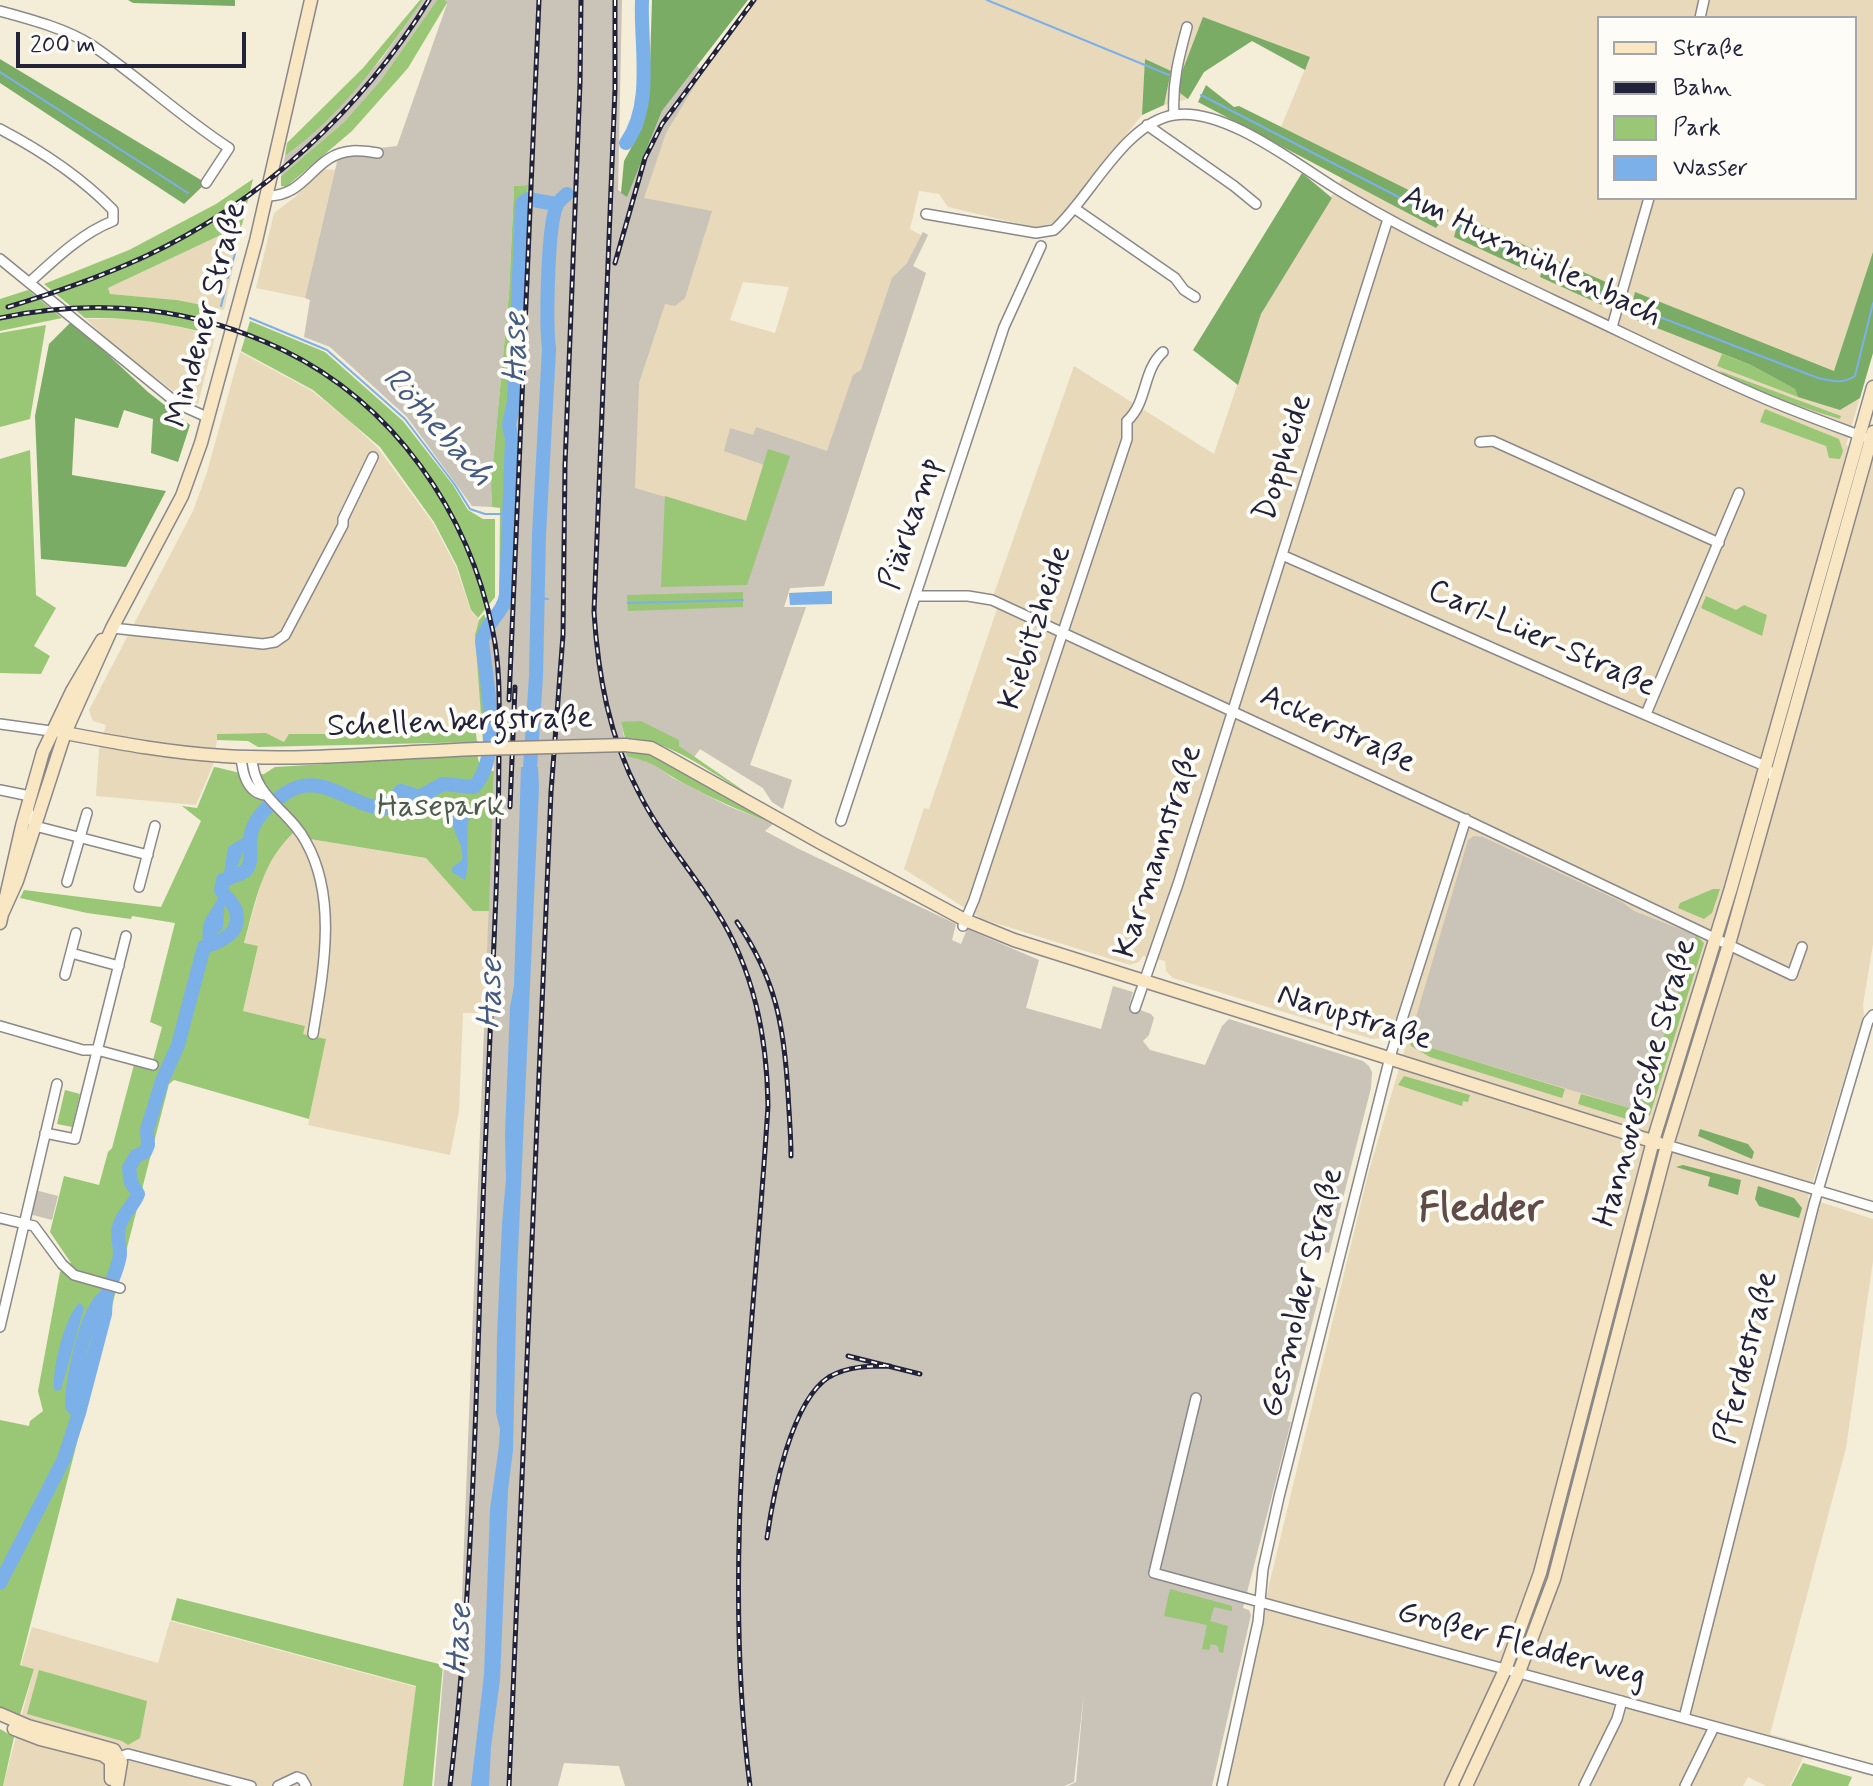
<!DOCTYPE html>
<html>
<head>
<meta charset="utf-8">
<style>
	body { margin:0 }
	#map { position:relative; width:1873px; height:1786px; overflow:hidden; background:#f4edd8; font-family:Mynerve,sans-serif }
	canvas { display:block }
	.legend { position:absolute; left:1597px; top:16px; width:260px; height:184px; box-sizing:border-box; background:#fdfcf7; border:2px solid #a5a5ac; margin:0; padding:10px 14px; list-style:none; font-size:24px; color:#22223b }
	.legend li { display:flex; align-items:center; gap:16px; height:40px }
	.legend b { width:40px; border:2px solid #a5a5ac }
	.scale { position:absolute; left:16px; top:32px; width:230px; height:36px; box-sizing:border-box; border:4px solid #22223b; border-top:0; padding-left:10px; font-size:24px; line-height:28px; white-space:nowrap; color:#22223b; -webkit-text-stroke:6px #fdfcf7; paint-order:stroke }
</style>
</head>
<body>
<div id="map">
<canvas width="1873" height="1786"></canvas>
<ul class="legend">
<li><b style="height:10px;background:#f9e7c3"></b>Straße</li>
<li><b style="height:10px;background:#22223b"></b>Bahn</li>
<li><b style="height:22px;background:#99c775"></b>Park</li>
<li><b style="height:22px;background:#7cb0e9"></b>Wasser</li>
</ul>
<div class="scale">200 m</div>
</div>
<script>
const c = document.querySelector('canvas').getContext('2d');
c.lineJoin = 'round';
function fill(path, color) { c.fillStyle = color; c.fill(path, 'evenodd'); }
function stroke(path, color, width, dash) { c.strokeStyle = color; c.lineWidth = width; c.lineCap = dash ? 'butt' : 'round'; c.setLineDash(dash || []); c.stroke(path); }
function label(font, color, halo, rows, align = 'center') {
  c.font = font + ' Mynerve,sans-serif'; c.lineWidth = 8; c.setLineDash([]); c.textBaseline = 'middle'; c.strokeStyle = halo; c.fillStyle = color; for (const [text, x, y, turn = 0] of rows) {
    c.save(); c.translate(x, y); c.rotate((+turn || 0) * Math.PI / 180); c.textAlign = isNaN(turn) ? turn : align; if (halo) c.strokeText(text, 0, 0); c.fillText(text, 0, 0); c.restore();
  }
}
const built = new Path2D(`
	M754,0H1873V353L1846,445L1873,456V944L1863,1005L1864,1014L1808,1198L1873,1219V1261L1846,1448L1770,1734L1809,1745L1790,1786H1766L1748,1777L1743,1786H1225L1269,1585L1368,1174L1406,1045L1381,1038L1372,1039L1173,978L1166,971L1165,961L1143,956L1139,962L1130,965L982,919L904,869L924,808L929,809L997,609L990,605L1074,366L1214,454L1261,314L1352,162L1281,127L1305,69L1261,44L1251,41L1204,72L1188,99L1164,105L1142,115L1056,222L1037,228L948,207L939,194L919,191L910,229L921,235L923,232L928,235L913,266L926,273L824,586L790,588L784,607H806L750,765L792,780L783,809L772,802L763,788L700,749L694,757L679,746L678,740L641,721L621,722L627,242L666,133L684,101ZM1599,18H1855V198H1599ZM743,282L789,287L775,333L730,320Z
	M323,169L335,170L305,298L256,288L274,213L295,197Z
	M242,225L224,310L177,300L110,294L108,288Z
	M86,319H133L172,325L215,336L198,404L185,400L116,347Z
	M240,352L312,391L348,420L378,448L433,523L456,567L471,611L479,620L475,635L482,723L475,727L284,742L266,733L218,734L213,765L196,805L96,796L99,750L106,725L93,721L89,710L193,511L207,472Z
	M298,829L305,838L426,858L473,911H489L485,1013H463L459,1111L450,1155L308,1125L325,1039L303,1034L305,1026L243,1011L258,947L244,944L265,869L279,846Z
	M170,1621L416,1687L403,1786H3L34,1669L21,1665L32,1627L158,1663Z`);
const industrial = new Path2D(`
	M423,0H437L381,80L344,122L281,176L285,156L297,147L381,60Z
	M445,0H622L618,190L626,196L662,111L697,66L703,72L666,133L644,198L712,211L685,298L675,306L665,304L639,383L635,488L747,521L764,465L724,451L730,428L753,435L756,427L827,451L853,375L861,370L892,278L907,263L923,232L928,235L913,266L926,273L824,586L790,588L784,607H806L750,765L792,780L783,809L772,802L763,788L700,749L694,757L679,746L621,722L628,757L650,761L673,778L728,806L773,824L765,831L797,848L956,924L952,940L961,944L967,929L1039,960L1026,1008L1101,1029L1113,986L1133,992L1129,1006L1151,1014L1154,1018L1149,1035L1143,1041L1150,1050L1205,1065L1222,1026L1229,1019L1363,1061L1369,1066L1372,1072L1371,1088L1329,1253L1309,1248L1301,1282L1321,1288L1287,1421L1291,1422L1243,1608L1249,1610L1251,1615L1212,1786H1068L1076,1782L1084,1692L1074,1782L1064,1786H625L619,1766L564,1763L558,1786H434L444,1666L456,1667L462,1596L494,771L482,641L485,627L496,614L510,608L511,519L528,185L514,186L509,293L491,485L492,507L472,506L407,417L330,347L304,337L310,300L305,298L337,162L335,156L353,151L397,146L447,4Z
	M1474,836L1483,837L1622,902L1634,911L1696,935L1640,1111L1409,1041L1468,840Z
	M35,1190L58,1196L52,1220L29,1214Z`);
const green = new Path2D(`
	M420,0H423C384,56 341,116 285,156L287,143L363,68Z
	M437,0H445L447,3L408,68L352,131L286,187L281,186V176L344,122L381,80Z
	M253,179L242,225L108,288L110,294L177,300L217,308L210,334C166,322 130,317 85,318L44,284L129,250L216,204Z
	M528,185L511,519L510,609L499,613L500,508L492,507L491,485L509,293L514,186Z
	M28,290L62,318L0,331V299Z
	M250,321L325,352L403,421L453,485L468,510L483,519H495V597L478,618L471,610L457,566L434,522L380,447L313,390L241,351Z
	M46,325L30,419L0,427V333Z
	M1722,354L1751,365L1795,389L1798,397L1717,366Z
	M1720,371L1841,416L1840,419C1817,412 1731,385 1720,371Z
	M1765,409L1839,439L1843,451L1840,459L1829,458L1826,446L1760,422Z
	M768,449L790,456L747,585L661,587L665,496L746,521Z
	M30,450L36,595L56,608L34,646L50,656L41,674L0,673V459Z
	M743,592V607L628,611L627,595Z
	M1706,596L1736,610L1744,605L1767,615L1762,636L1701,608Z
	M484,614L488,625L482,641L490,742H483L475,635L479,620Z
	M641,721L679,740V746L747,793C710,773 668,738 625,738L621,722Z
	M475,727L477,742L258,747L248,741L217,740V734L266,733L284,742L289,734H391Z
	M625,751L650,755L662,760L773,824C743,812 714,799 685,784C660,771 657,762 628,757Z
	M477,755L481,769L494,771L489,911H473L426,858L304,838L298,829C262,858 256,901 244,943L258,946L243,1011L305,1026L303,1034L326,1039L309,1119L174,1080L169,1084L20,1665L34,1669L20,1715L0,1709V1420L29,1426L30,1421L43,1411L38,1391L60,1272L71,1263L50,1232L64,1176L99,1185L108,1152L112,1148L136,1057L153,1060L162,1027L150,1022L175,923L132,916L131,919L87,913L20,898L24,890L161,907L201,821L182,806L197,808L214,767C229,769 248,778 264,774C268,772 271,769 275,767Z
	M1713,889H1720L1712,913L1704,919L1678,908L1680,903Z
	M1696,935L1704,943L1650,1115L1642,1122H1636L1578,1104L1581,1094L1640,1111Z
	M1409,1041L1565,1089L1562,1098L1430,1057L1411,1046Z
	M1404,1076L1470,1095L1468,1102L1463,1101L1462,1106L1398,1085Z
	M65,1090L80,1094L72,1127L57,1124Z
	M1170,1589L1232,1606V1611L1214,1607L1210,1621L1228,1626L1223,1653L1219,1652L1218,1646L1211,1644L1209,1650L1202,1649L1207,1625L1164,1616Z
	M177,1598L443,1665L432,1786H403L416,1686L171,1620Z
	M39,1670L147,1701L140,1738L128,1745L122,1741L27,1714Z
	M0,1729L14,1737L3,1786H0Z
	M1803,1763L1852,1777L1848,1786H1791Z`);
const forest = new Path2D(`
	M128,0H235V6L133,3Z
	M652,0H748L662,111L627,197L621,193L624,161L642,128L649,97Z
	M1203,17L1310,57L1305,70L1252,41L1204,72L1188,99L1180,93V77Z
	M0,59L206,183L184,204L0,83Z
	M1145,59L1171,71L1164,105L1142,115Z
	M1206,85L1234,107L1239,106L1449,210L1436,228L1198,102Z
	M1302,173L1332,198L1261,314L1238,385L1193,350Z
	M1460,215L1539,252L1526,270L1454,237Z
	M1873,252V353L1860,398L1840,410L1798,397L1795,389L1751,365L1629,317L1635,292L1834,371Z
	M1547,256L1615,286L1604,306L1540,277Z
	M72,321L148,392L190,425L178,462L151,453L153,419L124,410L118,428L75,418L72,475L166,491L126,567L41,559L35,416L49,344Z
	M1700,1129L1748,1144L1754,1152L1752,1159L1698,1136Z
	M1683,1165L1741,1180L1738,1195L1708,1186L1710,1177L1676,1167Z
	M1758,1186L1794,1198L1802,1208L1799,1218L1759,1206L1755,1199Z`);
const water = new Path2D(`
	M832,591V604L790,605L789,593Z
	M521,767H538L539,787L517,1274L513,1450L508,1490L500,1680L491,1747L489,1786H471L484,1675L490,1509L499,1446L500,1429L496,1413L497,1336L502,1224L506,1179L505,1134L510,1007L514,986Z
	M455,809L462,810L469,817C465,838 471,860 465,880L452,872V868L462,860C465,843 450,831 451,813Z
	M251,833C250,843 246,843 243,852C238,865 237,874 223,880L228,847Z
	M221,890L225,898L223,928L213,938L210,945L204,947C198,913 213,916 221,890Z
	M80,1303L84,1308L61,1390L55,1391C50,1375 66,1312 80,1303Z`);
const stream = new Path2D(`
	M987,0L1169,75
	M0,72L188,193
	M1201,95L1443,220
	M1456,226L1533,261
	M217,245L236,250L228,278
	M1543,266L1611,297
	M221,306L225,291
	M1631,306L1818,378C1832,381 1843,384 1855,376L1873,303
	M250,318L327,350L405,419L455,485L470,509L485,514H507
	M538,598L548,599
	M628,603L743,600`);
const river = new Path2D(`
	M626,143C654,104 640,46 642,0
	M529,784L536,676L539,535L549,349C546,326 547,220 558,203C560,200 564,197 567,194
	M79,1413L105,1314L106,1296
	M0,1583L64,1459L79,1413L72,1406C72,1382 86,1308 106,1296C110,1284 120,1265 120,1253C120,1243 116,1237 119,1227C122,1214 133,1207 138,1194L131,1182L129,1168L136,1156L145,1152L148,1145L147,1130L162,1081L178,1045L204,947C221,942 242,933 236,911C234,903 225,897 221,890L223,880C229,878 241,875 246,870C254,862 248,844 251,834C255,816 272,802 286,793C322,769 351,808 385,808L401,791L419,797L443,784L474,787C503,756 486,680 482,641C487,620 503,614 506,595L512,439L509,425L514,402L522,203L528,199L556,204`);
const street = new Path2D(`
	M0,11C30,19 67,29 93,46C140,78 181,117 229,148L206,183
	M1700,18L1704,0
	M1174,115C1172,83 1179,56 1187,27
	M1147,125L1234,186L1256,204
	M0,129C40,150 82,178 113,210V221C82,233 55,259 31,281
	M266,196C308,197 312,154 352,151C360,150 370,152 378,153
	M1074,208L1175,278L1184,290L1195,297
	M926,214L1036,233L1054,230C1090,198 1124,123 1174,115C1223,107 1292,161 1332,186C1402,230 1478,264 1553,300C1624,333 1695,369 1768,400C1799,413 1832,425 1864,437
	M0,259L178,404L209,418
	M1612,327L1649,198
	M1480,442L1493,441L1719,543
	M1282,555L1606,698L1765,766L1775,779
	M916,596H968L992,600L1460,817L1792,975L1802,947
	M112,628L263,644L275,642L285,635L343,525V519L373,457
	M1646,714L1739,493
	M0,724L58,732
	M241,756C242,772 247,793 265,795
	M252,757C253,798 289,809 306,842C338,899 323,973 313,1034
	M0,790L30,796
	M27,808L35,826L148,855
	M841,821L1004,327L1041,246
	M67,882L87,813
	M139,887L155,826
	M963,926L974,900L1127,439V421C1148,402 1142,371 1163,352
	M71,953L119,966
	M65,975L76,933
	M1135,1008L1178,884L1388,219
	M0,1026L83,1050H97L153,1065
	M45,1133L75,1139L126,936
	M1667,1145L1873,1207
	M0,1218L34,1226L62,1264L74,1275L120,1288
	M0,1327L57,1084
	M1196,1398L1154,1573L1873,1770
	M1684,1718L1814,1204L1868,1021L1873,1015
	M114,1759L128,1754L251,1786
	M278,1786L297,1777L302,1779L306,1786
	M1222,1786L1258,1622L1263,1569L1279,1497L1390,1057L1466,819
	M1584,1786L1617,1719L1622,1701
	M1685,1786L1714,1727`);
const secondary = new Path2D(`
	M65,733C118,743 170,753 224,756C308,761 393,752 477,749
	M625,745L651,748L664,755L821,843L965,920L1014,940L1658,1143
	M3,912L17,881L65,733L112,628L182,496L201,443L256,241L311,0
	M0,923L22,826L43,752L72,691L102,640
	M0,1714L28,1726L114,1750L121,1762L117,1786
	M14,1729L40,1739L103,1755L111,1761V1779
	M1451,1786L1505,1670L1540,1573L1653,1141L1731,888L1873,387
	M1466,1786L1519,1672L1554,1579L1667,1145L1729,944L1873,432`);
const rail = new Path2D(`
	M615,0V89L594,612C598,675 609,737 639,793C660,835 691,870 716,910C754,970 767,1036 768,1106C754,1332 721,1560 750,1786
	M615,263L645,158L662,124L754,0
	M8,307C54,293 100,277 144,257C262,202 361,110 429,0
	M0,318C97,297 194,307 283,350C394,404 469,512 493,632C501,671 499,711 499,750C499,798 498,847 496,895C492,989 488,1083 484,1177C476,1380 474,1584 450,1786
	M509,700L539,0
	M510,807L515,687
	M737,922C776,979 784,1026 788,1093C789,1114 791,1135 791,1156
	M848,1356L920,1374
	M767,1538C773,1495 791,1401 829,1377C848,1366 869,1366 890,1366
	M509,1786L551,792L563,635L565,465L580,83L581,0`);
const secondaryBridge = new Path2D(`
	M477,749L625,745`);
const streetNames = [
	["Am Huxmühlenbach",1531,258,26],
	["Mindener Straße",208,315,-75],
	["Doppheide",1285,458,-73],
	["Piärkamp",912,524,-72],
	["Kiebitzheide",1037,628,-72],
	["Carl-Lüer-Straße",1541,640,24],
	["Schellenbergstraße",460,724,-2],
	["Ackerstraße",1337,731,25],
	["Karmannstraße",1160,852,-72],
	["Narupstraße",1354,1019,17],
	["Hannoversche Straße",1647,1083,-74],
	["Gesmolder Straße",1304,1293,-76],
	["Pferdestraße",1748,1358,-76],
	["Großer Fledderweg",1521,1646,15]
];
const parkNames = [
	["Hasepark",441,808]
];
const waterNames = [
	["Hase",518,348,-90],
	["Röthebach",436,428,48],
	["Hase",493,994,-88],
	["Hase",461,1640,-86]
];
const districtNames = [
	["Fledder",1481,1212]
];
fill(built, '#e8d9ba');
fill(industrial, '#c9c3b8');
fill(green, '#99c775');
fill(forest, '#7aac66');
fill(water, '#7cb0e9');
stroke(stream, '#7cb0e9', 2);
stroke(river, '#7cb0e9', 14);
stroke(street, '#8b888a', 12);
stroke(secondary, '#8b888a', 15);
stroke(street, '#fff', 9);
stroke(secondary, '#f9e7c3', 12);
stroke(rail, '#22223b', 5);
stroke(rail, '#fdfcf7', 2, [6]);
stroke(secondaryBridge, '#8b888a', 15, []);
stroke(secondaryBridge, '#f9e7c3', 12);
label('32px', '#22223b', '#fdfcf7', streetNames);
label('32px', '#4c5c4f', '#fdfcf7', parkNames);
label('italic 34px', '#465b81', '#fdfcf7', waterNames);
label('bold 40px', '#614b47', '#fdfcf7', districtNames);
</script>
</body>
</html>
